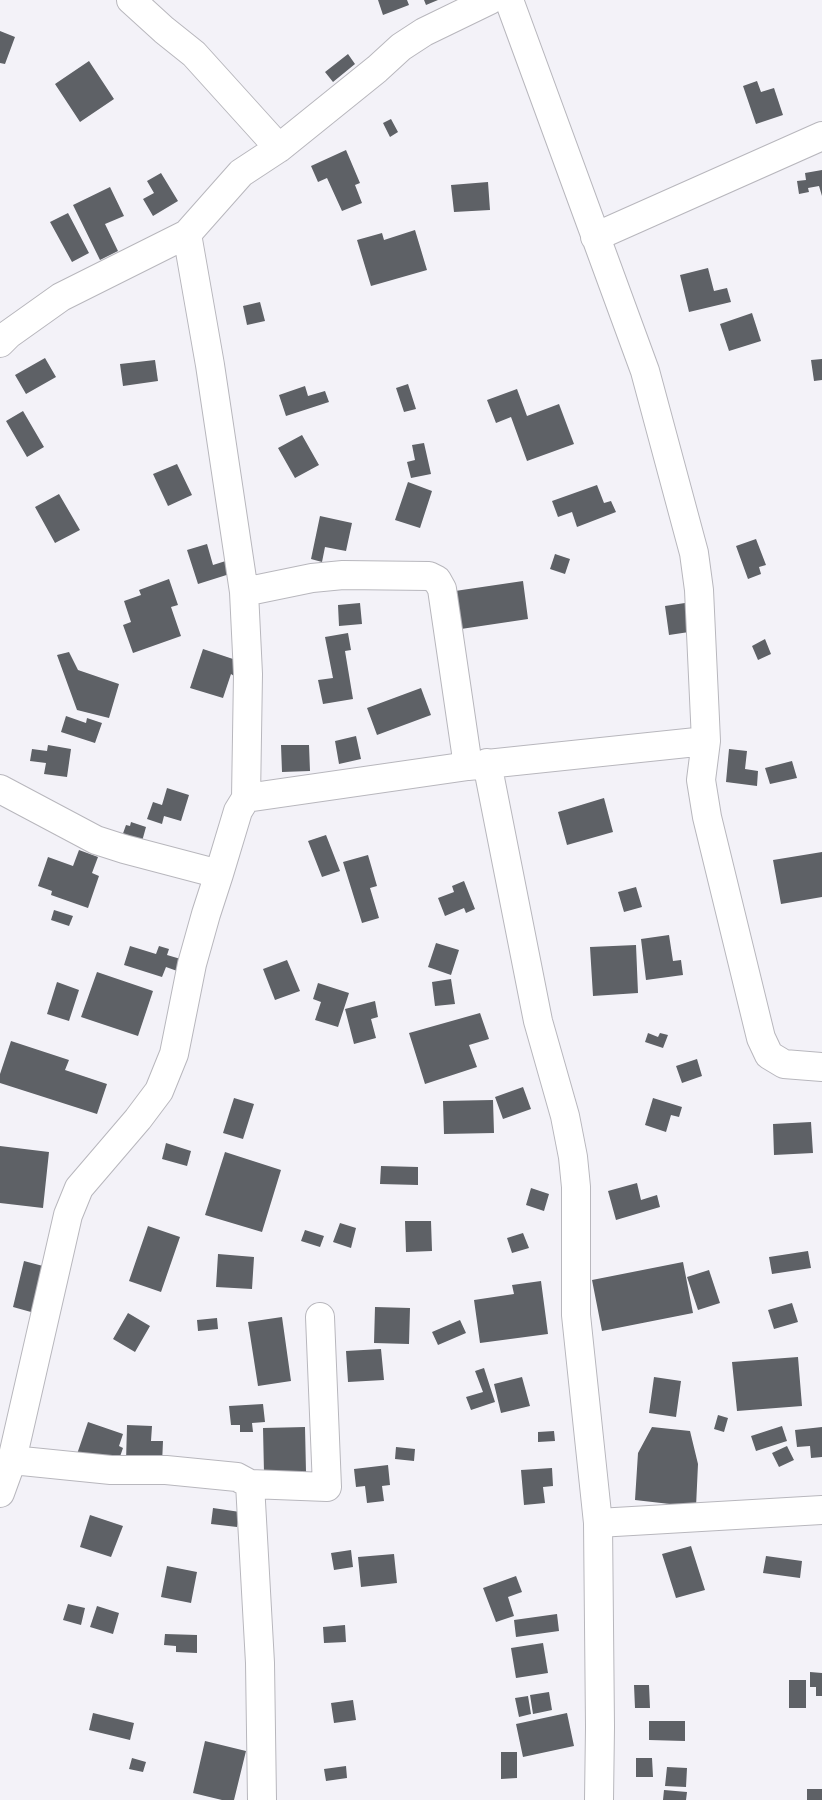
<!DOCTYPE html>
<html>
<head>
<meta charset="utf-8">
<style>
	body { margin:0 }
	canvas { display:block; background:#f3f2f8 }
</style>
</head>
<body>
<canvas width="822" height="1800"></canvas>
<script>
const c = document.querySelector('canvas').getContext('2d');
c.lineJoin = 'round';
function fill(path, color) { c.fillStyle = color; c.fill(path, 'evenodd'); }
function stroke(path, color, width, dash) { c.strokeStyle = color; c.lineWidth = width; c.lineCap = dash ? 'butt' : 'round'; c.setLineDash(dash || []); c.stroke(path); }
const building = new Path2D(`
	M378,0H407L409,5L383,15Z
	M424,0H438L426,5Z
	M0,31L15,37L5,64L0,63Z
	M348,54L355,64L333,82L325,72Z
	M89,61L114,99L80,122L55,84Z
	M757,81L761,92L774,88L783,115L756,124L743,86Z
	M391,119L398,132L390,137L383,123Z
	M346,150L360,183L355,185L362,203L342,211L327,178L318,182L311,166Z
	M822,170V196L819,186L808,188L809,192L799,194L797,181L806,180L805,173Z
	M161,173L178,201L153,216L143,199L154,193L147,181Z
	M488,182L490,210L454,212L451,185Z
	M110,187L124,216L105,224L118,251L100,260L73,205Z
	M68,213L89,253L72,262L50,222Z
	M415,230L427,270L371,286L357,240L382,233L384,240Z
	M708,268L714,291L727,288L731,302L689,312L680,275Z
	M260,302L265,321L247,325L243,306Z
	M752,313L761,341L729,351L720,324Z
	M45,358L56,377L26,394L15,375Z
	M822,359V380L814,381L811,360Z
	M155,360L158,381L123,386L120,364Z
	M408,384L416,409L404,412L396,388Z
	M305,386L308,396L325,391L329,402L286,416L279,395Z
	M517,389L527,416L559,404L574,444L527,461L511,417L496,423L487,400Z
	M23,411L44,447L27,457L6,421Z
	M302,435L319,465L295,478L278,448Z
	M424,443L431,474L411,478L407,462L415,460L412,445Z
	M177,464L192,495L168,506L153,474Z
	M408,482L432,491L420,528L395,520Z
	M597,485L604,503L611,501L616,512L577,527L572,512L558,517L552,501Z
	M59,494L80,530L55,543L35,507Z
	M320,516L352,523L346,551L325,547L322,562L311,559Z
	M756,539L766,565L759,567L761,574L748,579L736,546Z
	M207,544L213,565L232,559L236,572L198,584L187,550Z
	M555,554L570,559L565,574L550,569Z
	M169,579L178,605L171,607L181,636L133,653L123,625L131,622L124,601L141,595L139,590Z
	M523,581L528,619L461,629L455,591Z
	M360,603L362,624L339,626L338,605Z
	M685,603L689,632L669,635L665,606Z
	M348,633L351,650L345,651L353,699L323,704L318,680L333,678L325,637Z
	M765,639L771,654L758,660L752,646Z
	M203,649L239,661L234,676L231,674L223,698L190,688Z
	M69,652L78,670L119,684L109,718L77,710L57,655Z
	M421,688L431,715L377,735L367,708Z
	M66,716L86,723L87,718L102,723L95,743L61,732Z
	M356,736L361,759L339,764L335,741Z
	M48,745L71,749L67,777L44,774L46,763L30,761L32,749L47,751Z
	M281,745H309L310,771L282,772Z
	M729,749L747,751L745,769L758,771L757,786L726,782Z
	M792,761L797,778L770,784L765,768Z
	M167,788L189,795L181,821L164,816L162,824L147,819L153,802L162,805Z
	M604,798L613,832L567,845L558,812Z
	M131,822L146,827L141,845L121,839L126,825L130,826Z
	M326,835L340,871L322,877L308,841Z
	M79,850L98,857L92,873L99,876L88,908L51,895L52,891L38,886L48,857L73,866Z
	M822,852V897L781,904L773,860Z
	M368,855L377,886L370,888L379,918L362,923L343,862Z
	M464,881L475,909L466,913L464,908L445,916L438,898L454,892L452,886Z
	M636,887L642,907L624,912L618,892Z
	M54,910L73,916L69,926L51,920Z
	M669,935L673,961L681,960L683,975L646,980L641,939Z
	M436,943L459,950L451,975L428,967Z
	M636,945L638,993L593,996L590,947Z
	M130,946L156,954L159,946L169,949L167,955L184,960L180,972L166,967L162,977L124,965Z
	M287,960L300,991L275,1000L263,969Z
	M97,972L153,991L138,1036L81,1017Z
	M451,979L455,1004L435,1006L432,982Z
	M57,982L79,990L69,1021L47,1014Z
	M318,983L349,993L338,1027L315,1020L321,1002L313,999Z
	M375,1001L378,1017L371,1019L376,1038L354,1044L345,1009Z
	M480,1013L489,1039L469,1045L477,1067L425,1084L409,1033Z
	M648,1033L658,1037L660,1033L668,1035L663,1048L645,1042Z
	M11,1041L69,1060L65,1070L107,1084L97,1114L0,1083V1074Z
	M697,1059L702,1076L682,1083L676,1066Z
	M523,1087L531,1109L503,1119L495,1097Z
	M234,1098L254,1104L243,1139L223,1133Z
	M653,1098L682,1107L679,1117L671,1115L666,1132L645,1125Z
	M493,1100L494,1133L444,1134L443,1101Z
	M811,1122L813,1153L774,1155L773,1124Z
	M166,1143L191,1151L187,1166L162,1159Z
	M0,1146L49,1152L43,1208L0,1203Z
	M225,1152L281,1170L262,1232L205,1215Z
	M381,1166L418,1167V1185L380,1184Z
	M637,1183L641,1200L657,1195L660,1207L616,1220L608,1191Z
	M531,1188L549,1194L544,1211L526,1205Z
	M405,1221H431L432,1251L406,1252Z
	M340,1223L356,1228L351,1248L333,1242Z
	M148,1226L180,1237L161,1292L129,1281Z
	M305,1230L324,1236L320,1247L301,1241Z
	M523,1233L529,1248L512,1253L507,1238Z
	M808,1251L811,1268L772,1274L769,1257Z
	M218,1254L254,1257L252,1289L216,1287Z
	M24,1261L43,1266L31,1312L13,1307Z
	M683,1262L693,1313L602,1331L592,1280Z
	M709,1270L720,1303L698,1310L687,1277Z
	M541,1281L548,1334L480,1343L474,1300L514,1294L512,1285Z
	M792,1303L798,1322L774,1329L768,1310Z
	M375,1307L410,1308L409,1344L374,1343Z
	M128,1313L150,1326L135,1352L113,1339Z
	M282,1317L291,1381L258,1386L248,1322Z
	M217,1318L218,1329L198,1331L197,1320Z
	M460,1320L466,1333L438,1345L432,1332Z
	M381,1349L384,1380L348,1382L346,1351Z
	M798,1357L802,1406L737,1411L732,1362Z
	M484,1368L495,1402L471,1410L466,1397L483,1392L475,1371Z
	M522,1377L530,1406L501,1413L494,1384Z
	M654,1377L681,1381L676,1417L649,1413Z
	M263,1404L265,1422L252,1423L253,1432H240V1425H231L229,1406Z
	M718,1415L728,1418L724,1432L714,1429Z
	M88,1422L123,1434L119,1446L123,1448L116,1468L77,1454Z
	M127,1425L152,1426L151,1441H163L162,1464L126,1462Z
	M782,1426L787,1441L756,1451L751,1436Z
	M305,1427L306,1472L264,1473L263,1428Z
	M652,1427L690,1431L698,1464L696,1507L635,1500L638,1453Z
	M822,1427V1457L811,1458L810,1446L797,1447L795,1430Z
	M554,1431L555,1441L538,1442V1432Z
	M787,1446L794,1460L779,1467L772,1453Z
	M396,1447L415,1449L414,1461L395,1459Z
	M388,1465L390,1485L382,1486L384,1501L367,1503L365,1486L356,1487L354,1469Z
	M552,1468L553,1486L543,1487L545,1503L524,1505L521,1470Z
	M213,1508L240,1512L237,1527L211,1524Z
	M90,1515L123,1526L111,1557L80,1547Z
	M691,1546L705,1590L676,1598L662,1554Z
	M351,1550L353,1567L334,1570L331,1553Z
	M394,1554L397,1583L361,1587L358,1557Z
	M766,1556L802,1561L800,1578L763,1573Z
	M167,1566L197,1572L191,1603L161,1597Z
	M516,1576L522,1592L508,1597L514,1616L496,1622L483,1588Z
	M68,1604L85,1608L81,1625L63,1620Z
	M97,1606L119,1613L113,1634L90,1627Z
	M557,1614L559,1631L516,1637L514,1620Z
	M345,1625L346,1642L324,1643L323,1627Z
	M165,1634L197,1635V1653L176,1652V1646L164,1645Z
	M543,1643L548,1673L516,1678L511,1648Z
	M810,1672L822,1673V1696H816V1687H810Z
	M789,1680H806V1708H789Z
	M634,1685H649L650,1708H635Z
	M549,1692L552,1710L533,1714L530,1695Z
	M528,1696L531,1714L519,1717L515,1698Z
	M353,1700L356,1720L334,1723L331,1703Z
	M93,1713L134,1723L130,1740L89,1730Z
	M567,1713L574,1746L523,1757L516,1724Z
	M649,1721H685V1741L649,1740Z
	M205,1741L246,1751L234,1800H222L193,1793Z
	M501,1752H517V1778L501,1779Z
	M132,1758L146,1762L143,1772L129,1769Z
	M636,1758H652L653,1777H636Z
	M346,1766L347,1778L326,1781L324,1769Z
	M667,1767L687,1768L686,1787L665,1786Z
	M807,1789H822V1800H807Z
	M664,1790L687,1792L686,1800H663Z`);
const minor = new Path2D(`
	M131,0L164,30L194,54L279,148
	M509,0L645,371L694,553L699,590L706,741L701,780L707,817L761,1038L769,1055L784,1064L822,1067
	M595,237L822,136
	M0,343L9,334L61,297L187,234L241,173L279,148L377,69L401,47L424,32L490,0
	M244,592L312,578L343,575L429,576L437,580L442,589L468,766
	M487,763L538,1021L565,1116L573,1157L576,1187V1315L598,1523L600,1727L599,1800
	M0,789L96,840L124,849L219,874
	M246,798L468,766L706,741
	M12,1460L111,1470H166L237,1477L250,1484L260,1663L262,1800
	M250,1484L327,1487L320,1317
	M0,1493L12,1460L68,1215L79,1188L138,1119L159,1091L174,1054L192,964L206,914L219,874L238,811L246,798L248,674L244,592L210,365L187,234
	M598,1523L822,1510`);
fill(building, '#5e6166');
stroke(minor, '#b8b7bd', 30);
stroke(minor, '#fff', 28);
</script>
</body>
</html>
